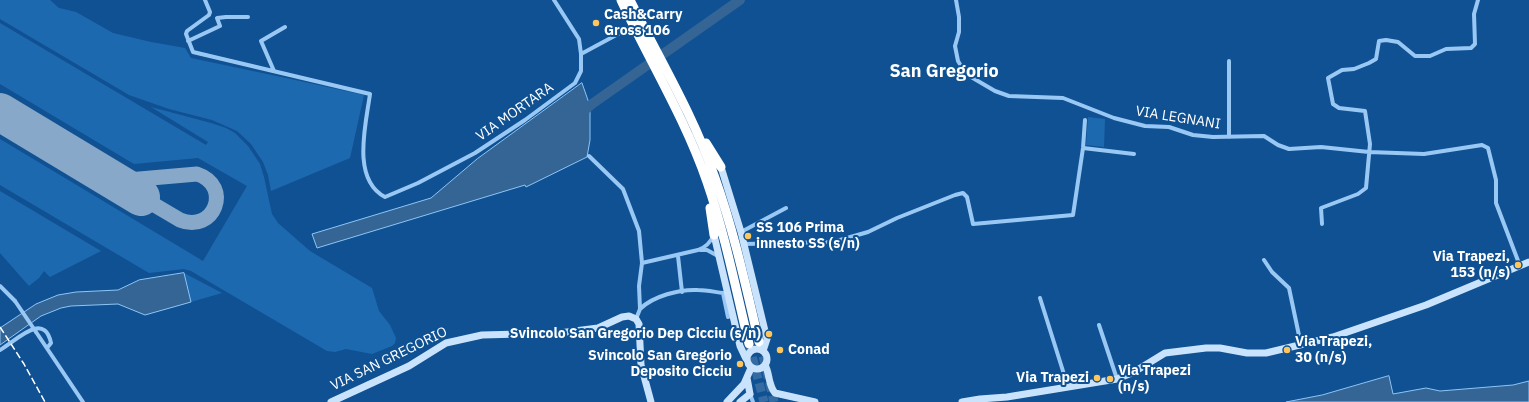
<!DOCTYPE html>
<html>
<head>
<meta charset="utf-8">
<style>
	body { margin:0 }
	canvas { display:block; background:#0f5192 }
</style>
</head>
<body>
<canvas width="1529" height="402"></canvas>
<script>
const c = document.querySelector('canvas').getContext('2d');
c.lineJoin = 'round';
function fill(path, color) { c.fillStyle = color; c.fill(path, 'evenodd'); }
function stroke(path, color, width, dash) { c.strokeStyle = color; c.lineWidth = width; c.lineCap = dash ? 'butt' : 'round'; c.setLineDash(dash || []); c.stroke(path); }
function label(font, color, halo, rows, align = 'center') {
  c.font = font + ' "IBM Plex Sans",sans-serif'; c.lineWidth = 4; c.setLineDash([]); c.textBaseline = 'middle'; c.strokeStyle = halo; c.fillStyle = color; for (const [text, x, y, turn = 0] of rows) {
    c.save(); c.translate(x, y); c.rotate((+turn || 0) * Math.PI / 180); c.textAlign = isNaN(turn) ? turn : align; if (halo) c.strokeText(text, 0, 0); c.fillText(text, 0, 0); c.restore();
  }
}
const green = new Path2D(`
	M0,0H50L59,8L76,12L113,33L151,42L185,48L191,58L300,81L364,95L350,158L271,191L268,175L263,162L251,144L237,131L212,120L169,109L129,95L0,19Z
	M0,23L206,145L208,142L151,107L211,123L226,128L235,133L248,146L260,164L264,177L270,205L272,214L278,223L310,251L372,288L379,311L390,325L396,338L395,343L392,346L372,354L346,349L335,352L327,351L191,271L184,269L149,273L0,185V139L203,261L247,186L198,158L134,164L0,84Z
	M1088,117L1105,119L1104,147L1086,145Z
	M0,191L101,251L50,277L44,271L39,278L29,286L0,253Z
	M184,273L222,293L191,302Z`);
const water = new Path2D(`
	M582,83L590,106V140L587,157L526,187L525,185L317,248L312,234L431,198L477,159Z
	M184,273L191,302L145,315L118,304L71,306L61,308L41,316L0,345V328L36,304L58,295L76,292L118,290L139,280Z
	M1389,376L1393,394L1426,388L1440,391L1513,385L1529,381V402H1286L1322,395Z`);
const river = new Path2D(`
	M579,115L592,104L740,0`);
const taxiway = new Path2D(`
	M107,176L117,180H128L197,174C233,186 214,234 180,220L141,197`);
const runway = new Path2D(`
	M0,112L141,197`);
const highwayTunnel = new Path2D(`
	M760,343L774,402
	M749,344L764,402`);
const street = new Path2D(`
	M205,0L210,12L209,15L187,31L186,34L193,52L370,94C366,124 351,179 385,197L418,183L475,153L525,120L575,83L581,71V54L579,39L554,0
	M956,0L959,17V32L955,46L958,61L966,74L995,91L1009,96L1063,98L1114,118L1145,126L1169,127L1193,135L1213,137L1264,136L1278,145L1289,149L1321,147L1369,152L1424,154L1482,145L1488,148L1496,180V203L1520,266
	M188,41L220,26L217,18L226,17H248
	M581,54L633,26
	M1229,61V137
	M274,71L261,41L285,27
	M1083,148L1134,154
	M589,156L623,189L639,231L642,263L639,286L640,309L636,319
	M1322,224L1321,208L1358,194L1366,188L1370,144L1365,111L1339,108L1333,104L1328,78L1342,70L1354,69L1369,63L1376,59L1379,41L1386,40L1398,42L1415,56H1430L1446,49L1471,48L1475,44L1474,14L1478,0
	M741,232L786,208
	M744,244L833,242L868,232L897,218L955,195L963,193L967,197L973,224L1073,215L1083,148L1085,120
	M700,250H707L718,256
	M678,256L682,292
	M1264,260L1272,272L1289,288L1301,345
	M642,263L698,250C706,247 710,243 714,235
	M0,286L15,301
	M1040,298L1068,387
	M640,309C653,296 680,289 698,290C706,290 715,292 723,293L728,317
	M1099,325L1117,379
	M36,332L83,402
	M0,350C15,342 44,310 51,343L47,348
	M750,394L753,402`);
const secondary = new Path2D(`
	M721,167L741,232L767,339L763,351
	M714,235L740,346L747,361
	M747 359a10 10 0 1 1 20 0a10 10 0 1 1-20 0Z
	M765,365C770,374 768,385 775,393L815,402
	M747,378L750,394
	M331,402L409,366L446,343L482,335L559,333L598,328L622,317L629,316L636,319L639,324L641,365L651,402
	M727,402L744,384L751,368
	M740,402L750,394
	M962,402L980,399L1007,397L1117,379L1134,372L1165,353L1206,348H1220L1247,353H1266L1333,337L1426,305L1529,262`);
const highway = new Path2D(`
	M621,0C649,60 685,118 707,182C725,234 736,290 749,344
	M630,0C659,58 694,116 715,178C734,231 746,287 759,342
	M706,143L721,167
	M710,208L714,235`);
const rail = new Path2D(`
	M0,327L24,364L45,402`);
const streetBridge = new Path2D(`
	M15,301L36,332`);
const markers = [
	[596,23,4,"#ffc65d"],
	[748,236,4,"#ffc65d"],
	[1518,265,4,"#ffc65d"],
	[769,334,4,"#ffc65d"],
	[780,350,4,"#ffc65d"],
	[1287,350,4,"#ffc65d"],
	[740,364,4,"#ffc65d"],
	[1097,378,4,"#ffc65d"],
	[1110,379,4,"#ffc65d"]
];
const poiNames = [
	["Cash&Carry",604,15],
	["Gross 106",604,31],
	["SS 106 Prima",756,228],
	["innesto SS (s/n)",756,244],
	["Via Trapezi,",1510,257,"right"],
	["153 (n/s)",1510,273,"right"],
	["Svincolo San Gregorio Dep Cicciu (s/n)",761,334,"right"],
	["Via Trapezi,",1295,342],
	["30 (n/s)",1295,358],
	["Conad",788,350],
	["Svincolo San Gregorio",732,356,"right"],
	["Deposito Cicciu",732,372,"right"],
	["Via Trapezi",1118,371],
	["(n/s)",1118,387],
	["Via Trapezi",1089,378,"right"]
];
const streetNames = [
	["VIA MORTARA",515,112,-35],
	["VIA LEGNANI",1178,118,9],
	["VIA SAN GREGORIO",389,359,-26]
];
const districtNames = [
	["San Gregorio",944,72]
];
fill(green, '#1d69b0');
fill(water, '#356595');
stroke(water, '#8cc5f7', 1);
stroke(river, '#356595', 10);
stroke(taxiway, '#87a8c8', 15);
stroke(runway, '#87a8c8', 38);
stroke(highwayTunnel, '#336ba2', 9, [9, 4.5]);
stroke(street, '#9ac8f4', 4);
stroke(secondary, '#cae3fd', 7);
stroke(highway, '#fff', 9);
stroke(rail, '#fff', 1.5, [7, 3]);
stroke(streetBridge, '#9ac8f4', 4);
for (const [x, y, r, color] of markers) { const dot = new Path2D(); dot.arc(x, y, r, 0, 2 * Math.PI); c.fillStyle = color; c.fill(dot); stroke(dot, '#0f5192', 1.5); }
label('bold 14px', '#fff', '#0f5192', poiNames, 'left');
label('14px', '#fff', '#0f5192', streetNames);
label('bold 18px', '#fff', '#0f5192', districtNames);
</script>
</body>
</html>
